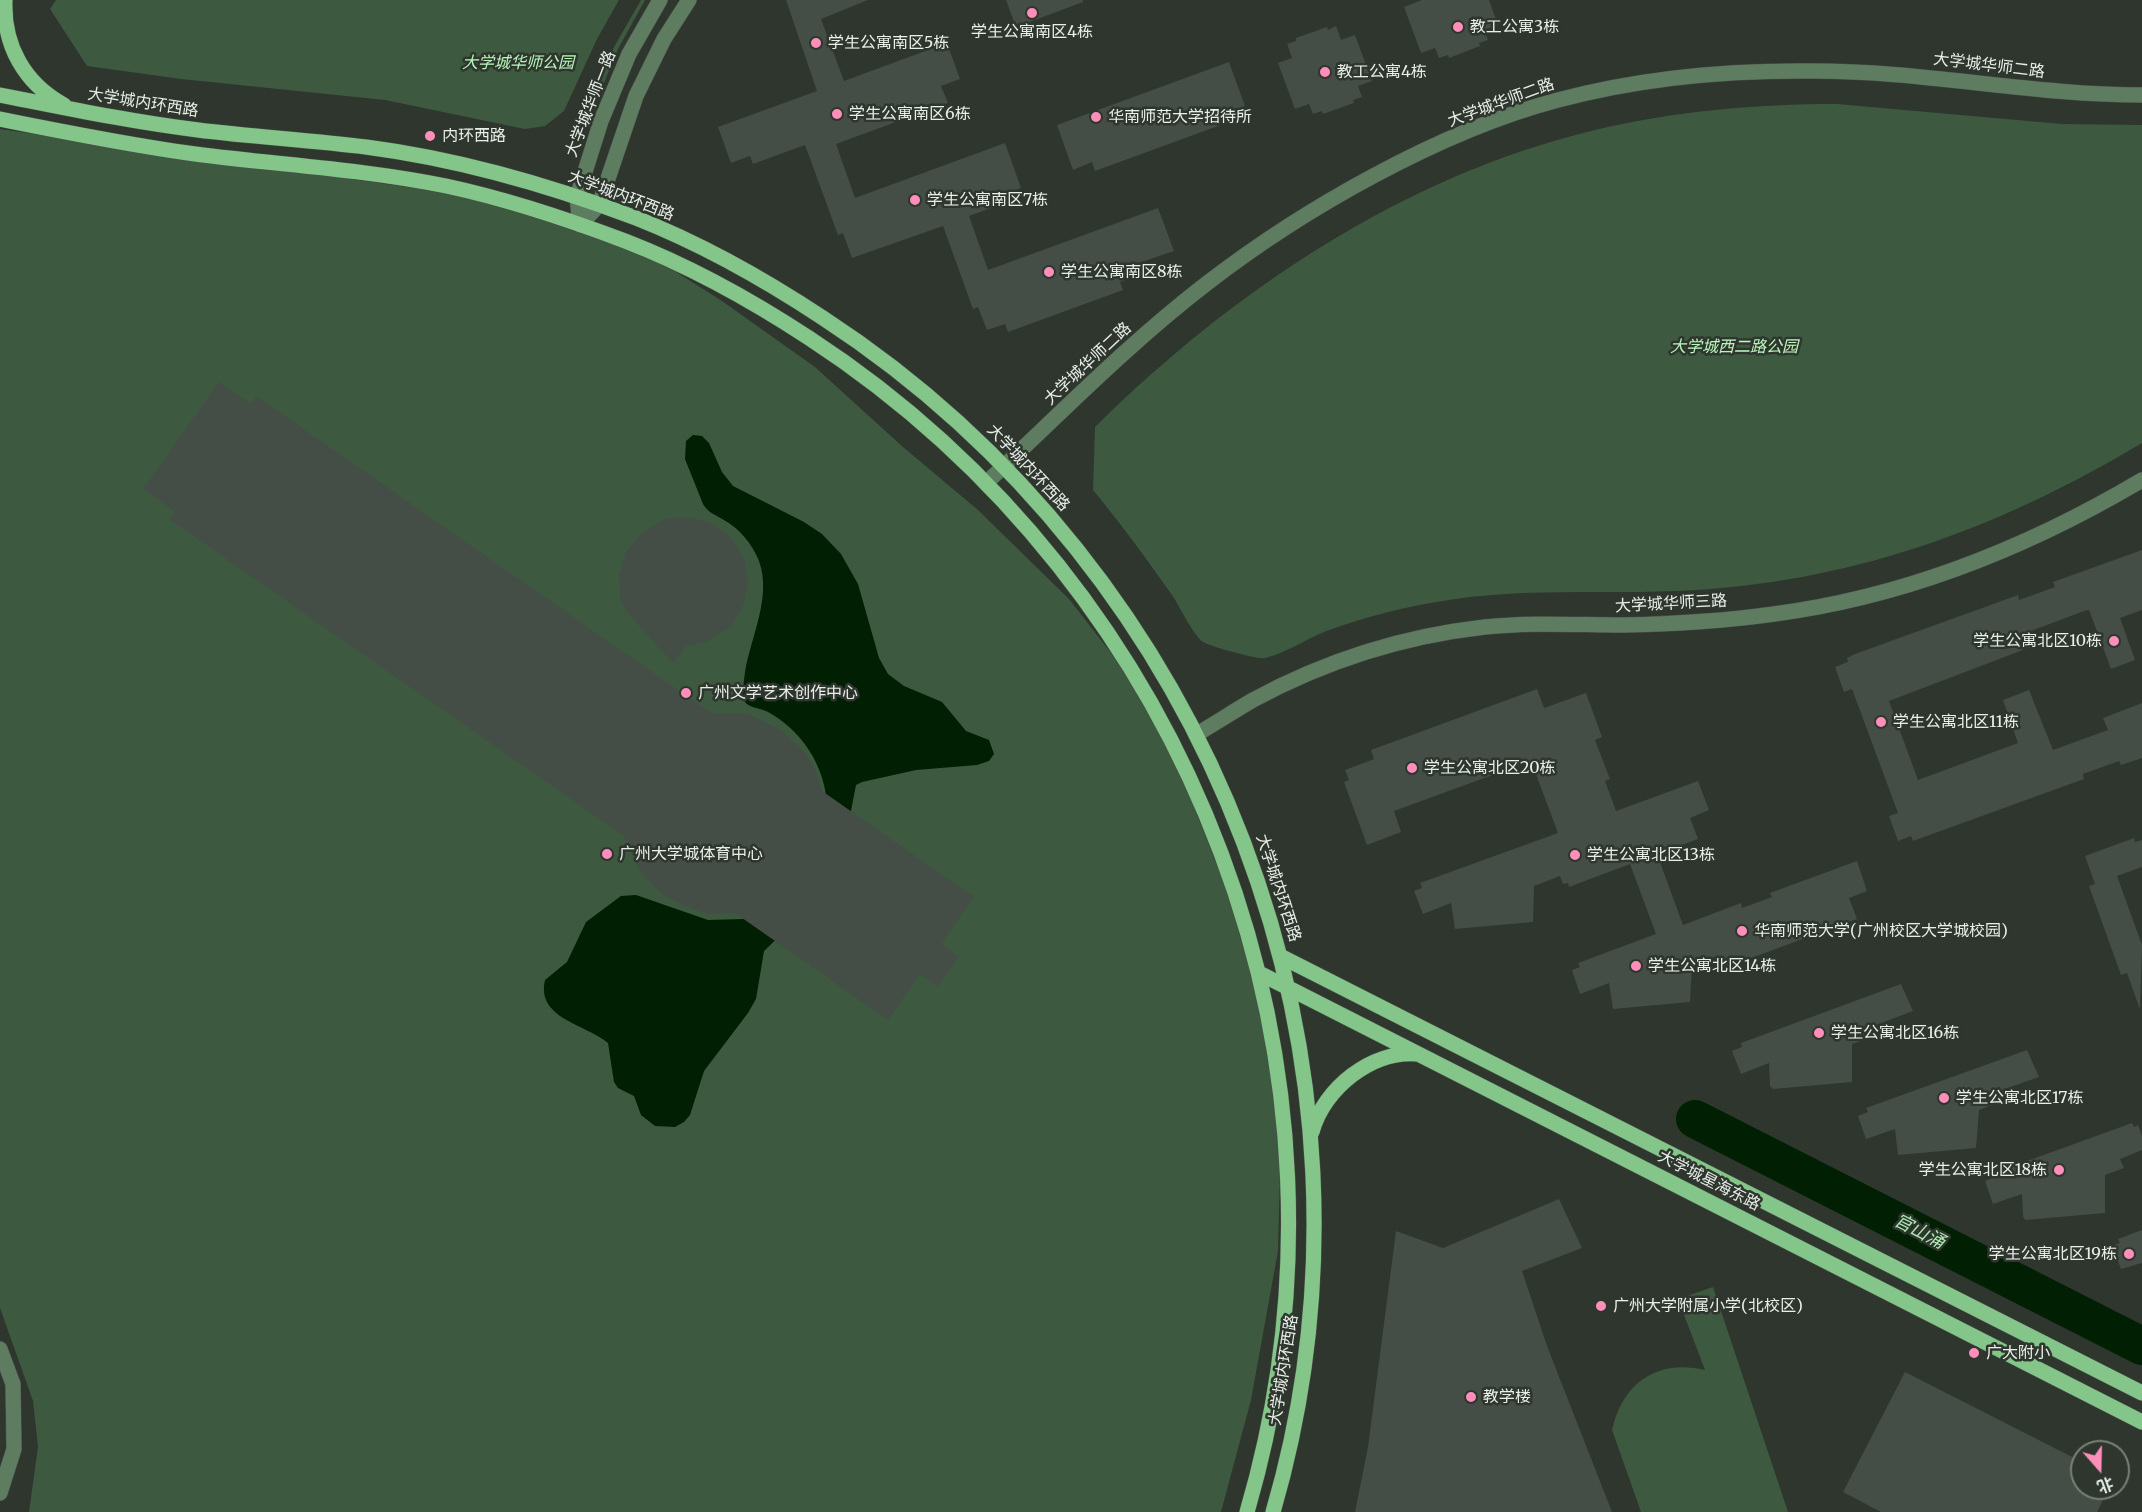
<!DOCTYPE html>
<html>
<head>
<meta charset="utf-8">
<style>
	body { margin:0 }
	#map { position:relative; width:2142px; height:1512px; overflow:hidden; background:#2e362e; font-family:Merriweather,"Noto Sans SC",serif }
	canvas { display:block }
	.north { position:absolute; left:2070px; top:1440px; width:60px; height:60px; box-sizing:border-box; background:#2e362e; border:2px solid #788078; border-radius:50%; rotate:160deg; font-size:16px; font-weight:700; line-height:24px; text-align:center; color:#e8eee8 }
	.north::after { content:''; display:block; margin:auto; width:21px; height:27px; background:#ff8eba; clip-path:polygon(50% 0,100% 100%,50% 72%,0 100%) }
</style>
</head>
<body>
<div id="map">
<canvas width="2142" height="1512"></canvas>
<div class="north">北</div>
</div>
<script>
const c = document.querySelector('canvas').getContext('2d');
c.lineJoin = 'round';
function fill(path, color) { c.fillStyle = color; c.fill(path, 'evenodd'); }
function stroke(path, color, width, dash) { c.strokeStyle = color; c.lineWidth = width; c.lineCap = dash ? 'butt' : 'round'; c.setLineDash(dash || []); c.stroke(path); }
function label(font, color, halo, rows, align = 'center') {
  c.font = font + ' Merriweather,"Noto Sans SC",serif'; c.lineWidth = 5; c.setLineDash([]); c.textBaseline = 'middle'; c.strokeStyle = halo; c.fillStyle = color; for (const [text, x, y, turn = 0] of rows) {
    c.save(); c.translate(x, y); c.rotate((+turn || 0) * Math.PI / 180); c.textAlign = isNaN(turn) ? turn : align; if (halo) c.strokeText(text, 0, 0); c.fillText(text, 0, 0); c.restore();
  }
}
const green = new Path2D(`
	M56,0H619L597,39L564,111L545,126L525,129L385,100L181,79L87,66L50,9Z
	M641,0H645L618,49L592,112L588,110L614,47Z
	M1837,104L2062,124L2142,125V443C1997,530 1847,584 1677,591C1601,594 1524,588 1449,600C1408,606 1368,616 1329,630C1308,638 1286,653 1265,658C1258,660 1209,646 1203,642C1194,636 1180,608 1174,598C1148,561 1122,525 1093,490L1095,427C1234,290 1403,176 1595,130C1675,111 1755,104 1837,104Z
	M0,129L527,204L632,244L722,301L815,367L903,447L978,510L1069,599L1118,662L1176,762L1231,900L1282,1094L1278,1251L1251,1400L1221,1512H29L38,1447L33,1401L0,1308Z
	M1713,1287L1788,1512H1641L1612,1430C1623,1382 1658,1359 1705,1370L1678,1299Z`);
const water = new Path2D(`
	M693,435L702,436L709,443L722,472L733,486L804,522L822,534L841,554L858,584L879,658L888,674L904,686L942,702L966,731L989,740L994,754L989,761L977,765L916,770L862,782L856,785L850,816L790,926L764,951L756,999L748,1013L704,1071L690,1115L684,1122L675,1127L655,1126L641,1115L634,1096L618,1088L614,1082L608,1043C586,1024 536,1019 545,980L567,962L586,922L621,896L636,895L708,920L744,919L826,795C821,760 799,729 768,712C761,708 747,708 744,700C742,692 744,681 745,672C751,637 772,596 759,561C753,545 739,528 724,520C716,515 708,513 703,504L685,459L686,441Z`);
const river = new Path2D(`
	M1695,1119L2142,1346`);
const building = new Path2D(`
	M786,0H868L821,19L844,81L947,43L960,79L941,86L948,103L836,144L855,198L1005,143L1021,188L1002,195L1005,203L969,216L988,270L1158,208L1174,251L1136,264L1140,275L1120,282L1123,290L1008,332L1005,324L987,330L978,307L973,309L943,226L852,258L843,233L838,235L805,145L753,164L750,156L731,163L718,127L817,91Z
	M1006,0H1083V2L1016,27Z
	M1422,0H1489L1498,25L1484,30L1488,40L1479,43L1480,46L1449,58L1448,55L1439,58L1435,48L1421,53L1404,7Z
	M1336,26L1341,40L1355,35L1372,81L1358,86L1362,97L1353,100L1354,103L1323,114L1322,111L1313,114L1309,104L1295,109L1278,63L1292,58L1287,44L1296,41V38L1327,27L1328,30Z
	M1229,62L1245,106L1226,114L1229,122L1095,171L1092,162L1073,170L1057,125Z
	M219,382L251,404L256,396L711,713H736L752,716L782,731L806,754L815,769L822,791L974,897L941,944L959,957L938,987L920,974L888,1020L735,913L710,914L694,910L664,895L640,872L624,836L169,519L175,511L143,489Z
	M687,517L711,523L731,538L744,558L748,583L743,606L730,627L709,641L686,646L673,663L626,611L621,600L619,575L626,552L642,533L663,520Z
	M2142,550V610L2120,618L2135,660L2111,669L2089,610L2084,611L2031,631L2036,645L1889,701L1918,780L2018,743L2003,700L2029,690L2053,750L2108,730L2103,718L2142,703V758L2121,765L2119,761L2083,774L2084,779L1913,841L1911,836L1898,841L1889,816L1898,813L1852,689L1844,692L1835,667L1848,662L1847,658L1855,654L2018,595L2019,600L2055,587L2053,582Z
	M1537,689L1544,708L1586,693L1602,737L1595,740L1610,779L1605,781L1616,811L1698,781L1709,810L1690,818L1698,839L1657,854L1683,925L1741,903L1742,908L1772,897L1770,893L1857,861L1867,891L1849,898L1857,919L1724,968L1717,956L1692,965L1690,1002L1613,1009L1609,983L1580,994L1572,970L1580,967L1578,963L1656,934L1630,864L1569,887L1568,883L1563,884L1560,876L1534,886L1533,922L1455,929L1451,903L1423,914L1414,891L1422,888L1420,883L1558,833L1531,761L1394,811L1401,832L1367,845L1344,782L1349,780L1345,770L1374,759L1371,750Z
	M2134,838L2135,842L2142,840V867L2117,876L2142,945L2140,1009L2127,973L2121,975L2089,886L2095,884L2085,856Z
	M1901,984L1913,1011L1868,1028L1871,1037L1852,1044V1082L1773,1089L1770,1086L1769,1063L1741,1074L1732,1051L1742,1047L1741,1043Z
	M2027,1050L2039,1077L1993,1093L1997,1103L1979,1110L1976,1148L1898,1155L1895,1129L1866,1139L1858,1116L1868,1112L1866,1108Z
	M2132,1123L2134,1127L2138,1125L2142,1136V1150L2120,1159L2124,1168L2105,1175V1213L2025,1220L2023,1216L2022,1194L1993,1204L1985,1181L1995,1177L1994,1173Z
	M1559,1199L1582,1248L1522,1271L1547,1346L1612,1512H1355L1368,1447L1396,1231L1443,1248Z
	M2142,1230V1263L2121,1269L2112,1246L2120,1243L2118,1239Z
	M1905,1372L2082,1462V1488H2109L2097,1512H1881L1843,1492Z`);
const minor = new Path2D(`
	M580,225L599,205L636,96L664,39L689,0
	M580,225L577,197L601,121L629,54L660,0
	M986,483C1058,416 1128,344 1206,284C1303,209 1440,131 1558,100C1640,78 1730,70 1814,71C1924,71 2032,95 2142,95
	M1197,734C1216,723 1234,711 1253,700C1325,661 1404,636 1485,627C1531,622 1578,625 1624,625C1674,624 1724,621 1774,614C1904,597 2029,547 2142,480
	M0,1349L13,1384L14,1449L0,1493`);
const major = new Path2D(`
	M5,0C3,45 24,83 64,105
	M0,95C66,108 132,122 198,130C254,137 310,140 366,147C458,159 549,185 636,218C702,244 764,279 823,318C1213,572 1404,1063 1273,1512
	M0,119C64,132 130,145 195,154C279,165 363,169 446,186C507,199 567,219 625,241C690,266 751,300 809,338C1194,589 1377,1070 1247,1512
	M1280,956L2142,1393
	M1259,973L2142,1422
	M1312,1132C1324,1088 1372,1050 1418,1054`);
const markers = [
	[1032,13,6,"#ff8eba"],
	[1458,27,6,"#ff8eba"],
	[816,43,6,"#ff8eba"],
	[1325,72,6,"#ff8eba"],
	[837,114,6,"#ff8eba"],
	[1096,117,6,"#ff8eba"],
	[430,136,6,"#ff8eba"],
	[915,200,6,"#ff8eba"],
	[1049,272,6,"#ff8eba"],
	[2114,641,6,"#ff8eba"],
	[686,693,6,"#ff8eba"],
	[1881,722,6,"#ff8eba"],
	[1412,768,6,"#ff8eba"],
	[607,854,6,"#ff8eba"],
	[1575,855,6,"#ff8eba"],
	[1742,931,6,"#ff8eba"],
	[1636,966,6,"#ff8eba"],
	[1819,1033,6,"#ff8eba"],
	[1944,1098,6,"#ff8eba"],
	[2059,1170,6,"#ff8eba"],
	[2129,1254,6,"#ff8eba"],
	[1601,1306,6,"#ff8eba"],
	[1974,1353,6,"#ff8eba"],
	[1471,1397,6,"#ff8eba"]
];
const poiNames = [
	["教工公寓3栋",1470,27],
	["学生公寓南区4栋",1032,32,"center"],
	["学生公寓南区5栋",828,43],
	["教工公寓4栋",1337,72],
	["学生公寓南区6栋",849,114],
	["华南师范大学招待所",1108,117],
	["内环西路",442,136],
	["学生公寓南区7栋",927,200],
	["学生公寓南区8栋",1061,272],
	["学生公寓北区10栋",2102,641,"right"],
	["广州文学艺术创作中心",698,693],
	["学生公寓北区11栋",1893,722],
	["学生公寓北区20栋",1424,768],
	["广州大学城体育中心",619,854],
	["学生公寓北区13栋",1587,855],
	["华南师范大学(广州校区大学城校园)",1754,931],
	["学生公寓北区14栋",1648,966],
	["学生公寓北区16栋",1831,1033],
	["学生公寓北区17栋",1956,1098],
	["学生公寓北区18栋",2047,1170,"right"],
	["学生公寓北区19栋",2117,1254,"right"],
	["广州大学附属小学(北校区)",1613,1306],
	["广大附小",1986,1353],
	["教学楼",1483,1397]
];
const parkNames = [
	["大学城华师公园",518,63],
	["大学城西二路公园",1734,347]
];
const streetNames = [
	["大学城华师二路",1989,66,7],
	["大学城内环西路",143,103,9],
	["大学城华师二路",1501,103,-20],
	["大学城华师一路",591,104,-69],
	["大学城内环西路",621,196,21],
	["大学城华师二路",1088,364,-43],
	["大学城内环西路",1028,468,47],
	["大学城华师三路",1671,604,-3],
	["大学城内环西路",1278,888,72],
	["大学城星海东路",1709,1181,27],
	["大学城内环西路",1284,1370,-81]
];
const waterNames = [
	["官山涌",1919,1232,27]
];
fill(green, '#3d593f');
fill(water, '#001f03');
stroke(river, '#001f03', 38);
fill(building, '#454e46');
stroke(minor, '#4c534c', 16);
stroke(major, '#4c534c', 16);
stroke(minor, '#5e7d60', 15);
stroke(major, '#84c689', 15);
for (const [x, y, r, color] of markers) { const dot = new Path2D(); dot.arc(x, y, r, 0, 2 * Math.PI); c.fillStyle = color; c.fill(dot); stroke(dot, '#2e362e', 2); }
label('16px', '#e8eee8', '#2e362e', poiNames, 'left');
label('italic 16px', '#b9f6bc', '#2e362e', parkNames);
label('16px', '#e8eee8', '#2e362e', streetNames);
label('italic 18px', '#aeebb2', '#2e362e', waterNames);
</script>
</body>
</html>
